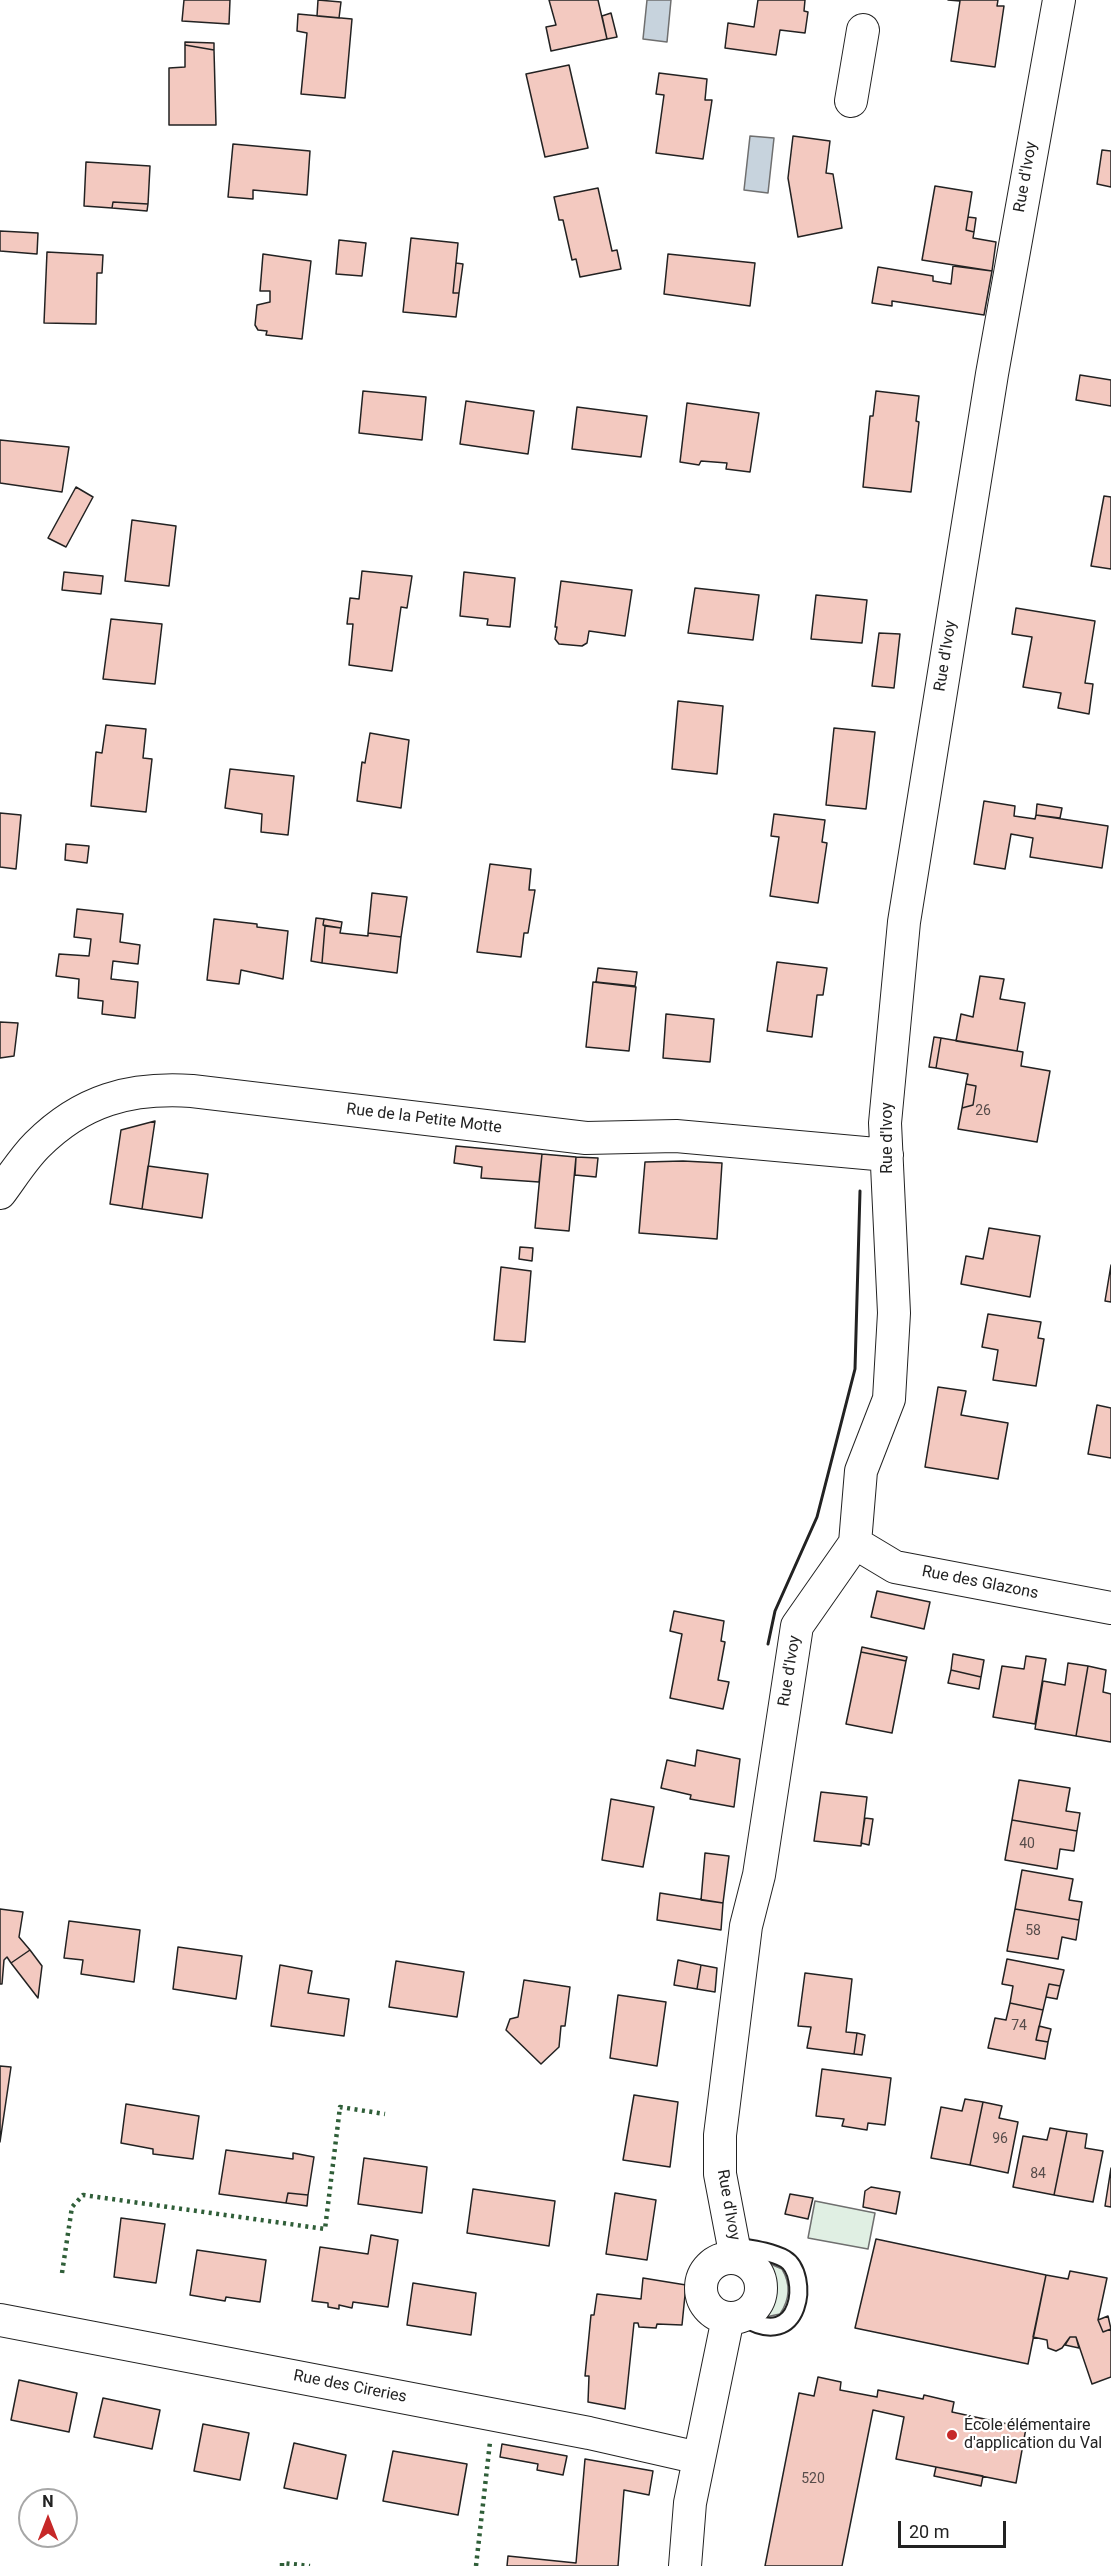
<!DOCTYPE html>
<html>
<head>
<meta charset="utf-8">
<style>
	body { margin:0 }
	#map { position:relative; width:1111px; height:2566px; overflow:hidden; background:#fff; font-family:Roboto,sans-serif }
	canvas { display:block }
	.north { position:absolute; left:18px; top:2488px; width:60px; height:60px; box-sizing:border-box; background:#fff; border:2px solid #a7a7a7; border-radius:50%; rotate:0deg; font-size:16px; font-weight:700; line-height:24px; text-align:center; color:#222 }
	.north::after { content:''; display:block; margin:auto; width:21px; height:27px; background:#c62828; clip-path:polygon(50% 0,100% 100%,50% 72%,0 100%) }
	.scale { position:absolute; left:898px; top:2521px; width:108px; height:27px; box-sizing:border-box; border:3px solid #222; border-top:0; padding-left:8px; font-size:18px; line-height:21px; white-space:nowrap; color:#222; -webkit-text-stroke:4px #fff; paint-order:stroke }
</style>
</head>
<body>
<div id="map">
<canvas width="1111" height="2566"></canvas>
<div class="north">N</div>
<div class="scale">20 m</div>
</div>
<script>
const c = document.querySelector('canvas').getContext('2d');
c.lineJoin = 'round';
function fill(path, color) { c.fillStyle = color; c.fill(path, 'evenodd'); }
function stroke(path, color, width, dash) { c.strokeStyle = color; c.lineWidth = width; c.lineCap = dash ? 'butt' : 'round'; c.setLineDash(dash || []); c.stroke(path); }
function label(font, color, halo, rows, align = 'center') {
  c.font = font + ' Roboto,sans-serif'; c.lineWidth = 4.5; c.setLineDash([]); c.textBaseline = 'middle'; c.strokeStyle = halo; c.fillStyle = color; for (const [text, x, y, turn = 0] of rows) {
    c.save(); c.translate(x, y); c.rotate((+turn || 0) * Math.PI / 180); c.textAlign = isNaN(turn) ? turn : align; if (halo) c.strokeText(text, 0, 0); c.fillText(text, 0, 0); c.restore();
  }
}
const green = new Path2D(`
	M815,2201L875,2213L868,2249L808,2238Z
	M768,2263L782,2269C791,2284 790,2299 780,2314L761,2318L767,2302Z`);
const water = new Path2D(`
	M647,0H671L667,42L643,39Z
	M750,136L774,138L768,193L744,190Z`);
const building = new Path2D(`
	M184,0H230L229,24L182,21Z
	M318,0L341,2L339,18L317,16Z
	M549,0H598L607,39L551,51L546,27L556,25Z
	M758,0H805L804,11L808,12L805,33L780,30L776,55L725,48L728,23L754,27Z
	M948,0H998L997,6H1004L995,67L951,61L960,1Z
	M611,13L617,37L607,39L602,16Z
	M298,14L352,19L345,98L301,94L307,33L297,31Z
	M185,42L214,43V50L185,45Z
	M185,45L214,50L216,125H169V68L185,67Z
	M569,65L588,148L545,157L526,74Z
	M659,73L707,79L705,100H712L703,159L656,153L664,95L656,94Z
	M793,136L830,141L826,173L833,174L842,228L798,237L788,178Z
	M233,144L310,151L307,195L253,190V199L228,197Z
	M1102,150L1111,151V187L1097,184Z
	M86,162L150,166L148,204L113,202L112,208L84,206Z
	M935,186L972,192L966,230L974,232L973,238L996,242L992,271L922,260Z
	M598,188L612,251L617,250L621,269L580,277L576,259L572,260L563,220H559L554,197Z
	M113,202L148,204L147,211L112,208Z
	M968,217L976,218L974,232L966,230Z
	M0,231L38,233L37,254L0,251Z
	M411,238L458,243L453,293H459L456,317L403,312Z
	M339,240L366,243L362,276L336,274Z
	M47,252L103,255L102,273H97L96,324L44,323Z
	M263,254L311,261L302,339L266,335L267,331L258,330L255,325L257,305L270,302V291H260Z
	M668,254L755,263L750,306L664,294Z
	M456,263L463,264L459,293H453Z
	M953,266L992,271L984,315L892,301V306L872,303L878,267L933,276V281L951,284Z
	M1080,375L1111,380V406L1076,400Z
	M363,391L426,397L422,440L359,433Z
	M876,391L919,396L916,421L919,422L911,492L863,487L870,416H873Z
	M466,401L534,411L528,454L460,444Z
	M687,403L759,413L750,472L726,469L727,463L701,461L699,465L680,462Z
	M577,407L647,416L641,457L572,449Z
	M0,440L69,447L62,492L0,483Z
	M76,487L93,497L66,547L48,538Z
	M1104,496L1111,497V569L1091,566Z
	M132,520L176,526L169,586L125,581Z
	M362,571L412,576L407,608L401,607L392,671L349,665L353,624H347L350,598L359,599Z
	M64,572L103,576L101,594L62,590Z
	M464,572L515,578L510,627L487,625L488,619L460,616Z
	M561,581L632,590L625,636L589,631L587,643L582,646L559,644L555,639L557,627H555Z
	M695,588L759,595L753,640L688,633Z
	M816,595L867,600L862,643L811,639Z
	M1016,608L1095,621L1085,683L1093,684L1089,714L1058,708L1061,693L1023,687L1032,637L1012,634Z
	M111,619L162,624L155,684L103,679Z
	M879,633L900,634L894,688L872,686Z
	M678,701L723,706L717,774L672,769Z
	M106,725L146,729L143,758L152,759L146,812L91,806L96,752L102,753Z
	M834,728L875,732L866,809L826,805Z
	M370,733L409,740L401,808L357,801L362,762L365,763Z
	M230,769L294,776L288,835L261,832L262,814L225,808Z
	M984,801L1015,806L1014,816L1035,819L1036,815L1108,826L1102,868L1030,857L1033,838L1011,834L1005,869L974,864Z
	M1037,804L1062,808L1060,818L1036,815Z
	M0,813L21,815L16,869L0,867Z
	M774,814L825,820L822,842L827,843L818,903L770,896L779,837L771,836Z
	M66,844L89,846L87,863L65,860Z
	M490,864L531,869L529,890H535L528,933H524L521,957L477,952Z
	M372,893L407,897L401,937L368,933Z
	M77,909L123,914L120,942L140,945L138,964L113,961L111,979L138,982L135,1018L102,1014L103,1001L78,998L79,979L56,976L59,954L89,956L91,939L74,937Z
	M316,918L324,919L323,925L325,926L322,963L311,961Z
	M214,919L257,924V927L288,931L283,979L241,970L239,984L207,980Z
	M324,919L342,922L341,928L323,925Z
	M325,926L341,928L340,933L368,936V933L401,937L397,973L322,963Z
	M777,962L827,968L823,995H817L812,1037L767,1031Z
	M598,968L637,972L635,986L596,982Z
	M980,976L1004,979L1000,999L1025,1003L1017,1051L956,1041L961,1014L973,1017Z
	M593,982L636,987L629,1051L586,1047Z
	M666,1014L714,1019L710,1062L663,1058Z
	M0,1022L18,1023L14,1056L0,1058Z
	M934,1037L941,1038L936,1068L929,1067Z
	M941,1038L1023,1052L1021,1066L1050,1071L1037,1142L958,1129L962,1108L973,1105L976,1086L966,1084L968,1074L936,1068Z
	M966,1084L976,1086L973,1105L962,1108Z
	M155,1121L142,1209L110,1204L121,1130Z
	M456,1146L542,1154L539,1182L481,1178L482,1167L454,1163Z
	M542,1154L576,1157L569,1231L535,1228Z
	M576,1157L598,1158L596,1177L575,1175Z
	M683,1161L722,1163L717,1239L639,1233L645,1162Z
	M148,1166L208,1174L202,1218L142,1209Z
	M989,1228L1040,1236L1030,1297L961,1284L966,1256L983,1259Z
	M520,1247L533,1248L532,1261L519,1259Z
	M1111,1265V1302L1105,1301Z
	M501,1267L531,1271L525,1342L494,1340Z
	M988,1314L1041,1322L1038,1338L1044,1339L1036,1386L993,1380L998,1350L982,1347Z
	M938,1387L966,1391L961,1415L1008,1423L998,1479L925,1467Z
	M1097,1405L1111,1408V1458L1088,1454Z
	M877,1591L930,1602L924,1629L871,1617Z
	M674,1611L724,1621L721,1641L725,1642L718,1680L729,1682L723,1709L670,1698L682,1634L670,1631Z
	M862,1647L907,1657L906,1661L861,1652Z
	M861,1652L906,1661L892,1733L846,1724Z
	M953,1654L984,1660L981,1677L951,1670Z
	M1026,1656L1046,1659L1035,1724L993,1717L1002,1666L1024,1669Z
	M1068,1663L1088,1666L1076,1736L1035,1729L1043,1681L1065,1685Z
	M1088,1666L1106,1670L1103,1692L1111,1694V1742L1076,1736Z
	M951,1670L981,1677L979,1689L948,1683Z
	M697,1750L740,1759L734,1807L690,1799L691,1795L661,1788L667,1760L695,1766Z
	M1019,1780L1070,1788L1066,1811L1080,1813L1077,1831L1012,1820Z
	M821,1792L867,1797L861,1846L814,1841Z
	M611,1799L654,1807L643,1867L602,1860Z
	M865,1818L873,1819L869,1845L861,1843Z
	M1012,1820L1077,1831L1074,1851L1060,1849L1057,1869L1005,1860Z
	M705,1853L729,1856L723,1903L701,1900Z
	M1022,1870L1073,1879L1069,1900L1082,1902L1079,1920L1015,1909Z
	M660,1893L723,1903L721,1930L657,1920Z
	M0,1909L23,1912L19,1937L30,1950L11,1963L7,1957L4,1960L2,1984H0Z
	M1015,1909L1079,1920L1076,1940L1062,1937L1058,1959L1007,1951Z
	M69,1921L140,1930L134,1982L81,1974L83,1960L64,1958Z
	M178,1947L242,1956L236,1999L173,1989Z
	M30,1950L42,1966L38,1998L11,1963Z
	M1007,1959L1064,1970L1060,1986L1049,1984L1043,2010L1010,2003L1013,1986L1002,1984Z
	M678,1960L701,1965L697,1989L674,1985Z
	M396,1961L464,1972L457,2017L389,2007Z
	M280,1965L312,1971L308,1993L349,1999L344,2036L271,2026Z
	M701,1965L717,1968L715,1992L697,1989Z
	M805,1973L852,1979L846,2032L857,2033L854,2054L807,2048L811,2027L798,2026Z
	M524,1980L570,1987L565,2026H561L559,2047L541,2064L506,2030L510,2019L518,2017Z
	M1049,1984L1060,1986L1057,1999L1046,1997Z
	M618,1995L666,2002L657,2066L610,2058Z
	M1010,2003L1043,2010L1036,2040L1048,2042L1045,2059L988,2048L995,2018L1006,2020Z
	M1039,2026L1051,2029L1048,2042L1036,2040Z
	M857,2033L865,2035L862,2055L854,2054Z
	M0,2066L11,2067L0,2142Z
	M822,2069L891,2078L885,2125L868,2123L867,2130L842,2126L844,2119L816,2116Z
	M634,2095L678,2102L670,2167L623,2160Z
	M965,2099L983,2102L970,2165L931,2158L941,2107L962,2111Z
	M983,2102L1002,2106L999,2118L1018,2122L1008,2173L970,2165Z
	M126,2104L199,2116L193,2159L153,2154V2149L121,2143Z
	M1050,2128L1067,2131L1054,2195L1013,2187L1023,2136L1047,2140Z
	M1067,2131L1087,2134L1085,2148L1103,2151L1093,2202L1054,2195Z
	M226,2150L293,2159V2153L314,2157L308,2195L288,2193L286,2203L219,2194Z
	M364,2158L427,2167L422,2213L358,2204Z
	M1111,2168V2207L1105,2206Z
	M871,2187L900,2192L896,2214L863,2207L865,2191Z
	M473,2189L555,2201L549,2246L467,2233Z
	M288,2193L308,2195L307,2206L286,2203Z
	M615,2193L656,2200L647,2260L606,2254Z
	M790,2194L813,2198L808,2219L785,2214Z
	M121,2218L165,2224L156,2283L114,2277Z
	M371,2235L398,2240L388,2307L353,2302L352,2308L339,2305V2309L328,2307V2303L312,2301L320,2247L368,2254Z
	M876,2239L1046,2275L1028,2364L855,2328Z
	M197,2250L266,2260L260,2302L226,2297L225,2301L190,2295Z
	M1070,2271L1107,2278L1098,2320L1103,2332L1111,2329V2377L1092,2384L1076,2337H1070L1062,2348L1056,2351L1048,2348L1047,2340L1033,2337L1046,2275L1068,2279Z
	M643,2278L686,2285L682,2325L657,2324L656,2328L639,2327L638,2323H634L625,2409L588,2402L589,2376H585L591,2315H594L597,2294L641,2299Z
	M413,2283L476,2293L471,2335L407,2325Z
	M1108,2316L1111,2329L1103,2332L1098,2320Z
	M1070,2337H1076L1079,2348L1065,2345Z
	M818,2377L841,2382L840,2390L877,2397L878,2390L923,2399L924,2395L954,2402L952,2412L1026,2428L1016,2483L896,2459L904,2417L873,2410L842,2566H765L799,2393L814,2396Z
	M19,2380L77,2393L69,2432L11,2420Z
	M103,2398L160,2410L152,2449L94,2437Z
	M203,2424L249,2433L240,2480L194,2471Z
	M294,2443L346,2455L337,2499L284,2488Z
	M502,2444L567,2456L563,2475L537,2470L538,2464L500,2457Z
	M393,2451L467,2464L458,2515L383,2501Z
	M585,2459L653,2471L649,2495L624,2490L618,2566H507L508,2556L576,2563Z
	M936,2467L983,2476L981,2486L934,2476Z`);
const lane = new Path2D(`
	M735,2246C752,2249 770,2251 785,2259C810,2274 802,2354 743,2317`);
const street = new Path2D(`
	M851,101L863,30
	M0,1193C12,1177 23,1159 37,1145C82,1100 130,1087 192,1091L586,1138L676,1136L887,1155
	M855,1543L895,1567L1111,1608
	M701 2288a30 30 0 1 1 60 0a30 30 0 1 1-60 0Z
	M736,2258L720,2174V2135L746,1926L759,1875L797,1626L855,1543L861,1471L889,1399L894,1313L885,1123L904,922L992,374L1059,0
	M0,2320L589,2433L699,2458
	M685,2566L690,2503L728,2318`);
const hedge = new Path2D(`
	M62,2273L72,2207L83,2195L325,2229L340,2107L385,2114
	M282,2566V2563L310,2566
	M476,2566L490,2442`);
const wall = new Path2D(`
	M768,1644L775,1611L817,1517L855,1369L860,1191`);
const markers = [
	[952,2435,6,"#c62828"]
];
const numberNames = [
	["26",983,1111],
	["40",1027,1844],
	["58",1033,1931],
	["74",1019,2026],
	["96",1000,2139],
	["84",1038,2174],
	["520",813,2479]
];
const streetNames = [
	["Rue d'Ivoy",1026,177,-80],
	["Rue d'Ivoy",946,656,-81],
	["Rue de la Petite Motte",424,1119,7],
	["Rue d'Ivoy",888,1138,-90],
	["Rue des Glazons",980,1583,11],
	["Rue d'Ivoy",790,1671,-81],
	["Rue d'Ivoy",728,2205,80],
	["Rue des Cireries",350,2387,11]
];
const poiNames = [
	["École élémentaire",964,2426],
	["d'application du Val",964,2444]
];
fill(green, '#e0efe3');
stroke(green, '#6f6f6f', 1.5);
fill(water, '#c7d3dd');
stroke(water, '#6f6f6f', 1.5);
fill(building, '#f3c9c0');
stroke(building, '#222', 1.5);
stroke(lane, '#222', 20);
stroke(street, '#222', 34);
stroke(lane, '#fff', 16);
stroke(street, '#fff', 32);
stroke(hedge, '#2f5e38', 4.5, [3, 4.5]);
stroke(wall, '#222', 3);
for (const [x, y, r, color] of markers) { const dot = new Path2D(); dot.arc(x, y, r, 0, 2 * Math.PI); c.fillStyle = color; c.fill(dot); stroke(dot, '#fff', 2); }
label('14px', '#564c4a', null, numberNames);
label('16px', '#222', '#fff', streetNames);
label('16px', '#222', '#fff', poiNames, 'left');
</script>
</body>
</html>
